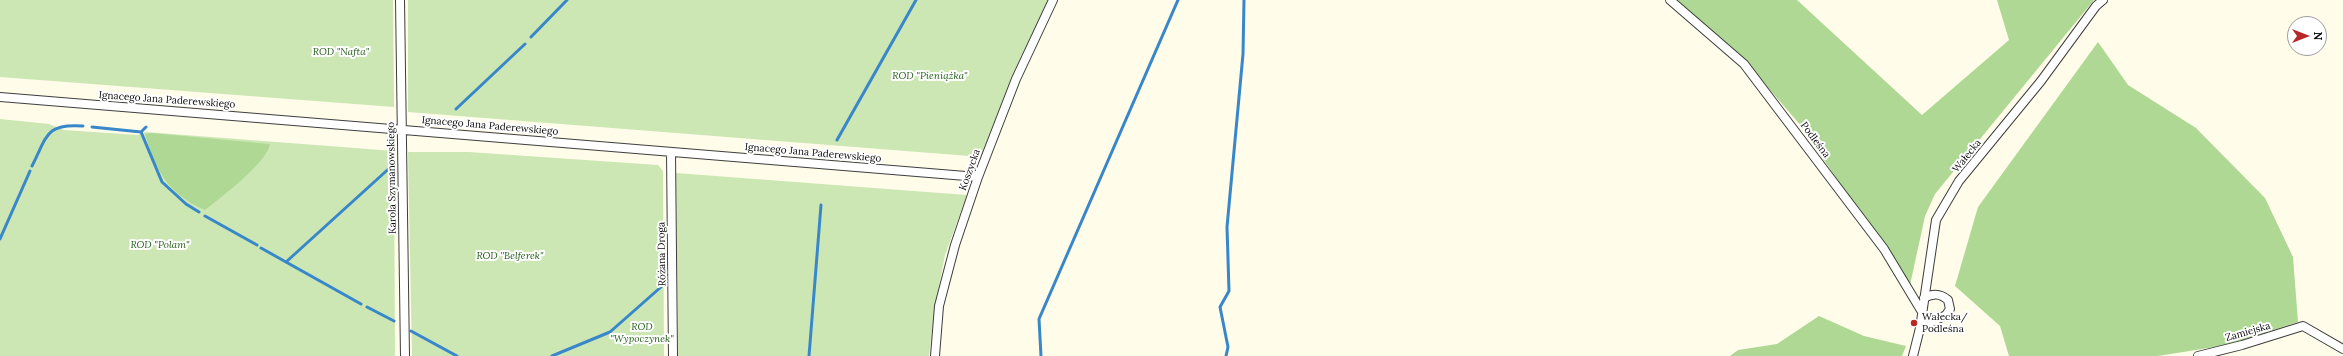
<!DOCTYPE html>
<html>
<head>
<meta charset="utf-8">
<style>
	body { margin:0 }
	#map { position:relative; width:2343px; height:356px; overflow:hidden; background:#fffce9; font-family:Lora,serif }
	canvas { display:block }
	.north { position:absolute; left:2287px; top:16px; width:40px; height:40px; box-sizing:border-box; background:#fff; border:1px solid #9d9d9d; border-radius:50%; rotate:90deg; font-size:11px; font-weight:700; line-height:16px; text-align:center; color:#0b0b0b }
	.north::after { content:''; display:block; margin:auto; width:14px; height:18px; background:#b72826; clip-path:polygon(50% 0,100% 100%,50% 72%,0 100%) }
</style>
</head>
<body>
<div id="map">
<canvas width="2343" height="356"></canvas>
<div class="north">N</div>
</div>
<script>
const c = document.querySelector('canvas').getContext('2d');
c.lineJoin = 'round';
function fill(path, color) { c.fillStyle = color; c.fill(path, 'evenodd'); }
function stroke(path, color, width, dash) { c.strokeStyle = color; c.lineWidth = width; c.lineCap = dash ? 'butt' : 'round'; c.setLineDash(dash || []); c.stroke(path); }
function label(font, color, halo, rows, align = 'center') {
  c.font = font + ' Lora,serif'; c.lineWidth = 4; c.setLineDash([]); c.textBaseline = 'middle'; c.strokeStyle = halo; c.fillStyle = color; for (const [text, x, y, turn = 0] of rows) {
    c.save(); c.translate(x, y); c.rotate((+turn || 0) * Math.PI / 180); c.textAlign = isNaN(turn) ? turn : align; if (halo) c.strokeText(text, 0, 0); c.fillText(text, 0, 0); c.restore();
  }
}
const green = new Path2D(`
	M0,0H393L394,107L0,77Z
	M408,0H1051L1008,88L982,157L408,112Z
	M0,119L49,124L64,130L138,135L146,132L394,151L395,356H0Z
	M408,152H469L658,165L663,171L664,356H412Z
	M676,173L967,195L945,255L935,307L929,356H678Z`);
const forest = new Path2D(`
	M1671,0H1797L1922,115L2009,40L1997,0H2094L1935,194L1925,216L1910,285L1797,121L1736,51Z
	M2098,42L2128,85L2196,128L2265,198L2293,257L2298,322L2227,345L2158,356H2009L2000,326L1955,286L1978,207Z
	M151,133L270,144C267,163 221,197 205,210C168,194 156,171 145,134Z
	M1819,316L1864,336L1906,346L1902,356H1730L1738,350L1777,344Z`);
const stream = new Path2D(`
	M531,37L567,0
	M456,109L525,44
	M92,127L141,132L162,182L186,204L199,212
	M141,132L146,127
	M837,140L916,0
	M32,166C47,137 45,123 83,126
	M205,216L257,245
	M0,239L30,171
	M261,248L361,304
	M286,262L394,164
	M367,307L394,321
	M411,331L457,356
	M552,356L610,332L661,287
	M809,356L821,205
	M1041,356L1039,319L1178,0
	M1226,356L1228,347L1220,307L1229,291L1227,227L1243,54L1244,0`);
const minor = new Path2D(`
	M400,0L405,356
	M1670,0L1744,64L1884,249L1922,312
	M0,97L978,177
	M671,152L673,356
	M1920,328L1946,315L1950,309L1948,300C1940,293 1933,293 1924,298
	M935,356L939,306L955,245L978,177L1016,79L1053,0
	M1913,356L1920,328L1936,220L1959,181L2041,81L2096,6L2103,0
	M2198,356L2242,345L2303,326L2343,349`);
const markers = [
	[1914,323,4,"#b72826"]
];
const parkNames = [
	["ROD \"Nafta\"",341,52],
	["ROD \"Pieniążka\"",930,76],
	["ROD \"Polam\"",160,245],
	["ROD \"Belferek\"",510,256],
	["ROD",642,327],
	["\"Wypoczynek\"",642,339]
];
const streetNames = [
	["Ignacego Jana Paderewskiego",167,100,4],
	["Ignacego Jana Paderewskiego",490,126,5],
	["Podleśna",1815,140,53],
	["Ignacego Jana Paderewskiego",813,153,5],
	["Wałecka",1967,156,-51],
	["Koszycka",970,170,-70],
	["Karola Szymanowskiego",392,178,-91],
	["Różana Droga",662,254,-91],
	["Zamiejska",2248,332,-16]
];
const poiNames = [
	["Wałecka/",1922,317],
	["Podleśna",1922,329]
];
fill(green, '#cce7b4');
fill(forest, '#aed894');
stroke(stream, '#3787ca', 3);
stroke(minor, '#3e3e3e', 10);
stroke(minor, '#fff', 8);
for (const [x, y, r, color] of markers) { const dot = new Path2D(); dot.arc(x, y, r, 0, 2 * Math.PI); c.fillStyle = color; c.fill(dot); stroke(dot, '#fff', 1.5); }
label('italic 10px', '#27601d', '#fff', parkNames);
label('10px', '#0b0b0b', '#fff', streetNames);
label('10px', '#0b0b0b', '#fff', poiNames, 'left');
</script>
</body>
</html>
